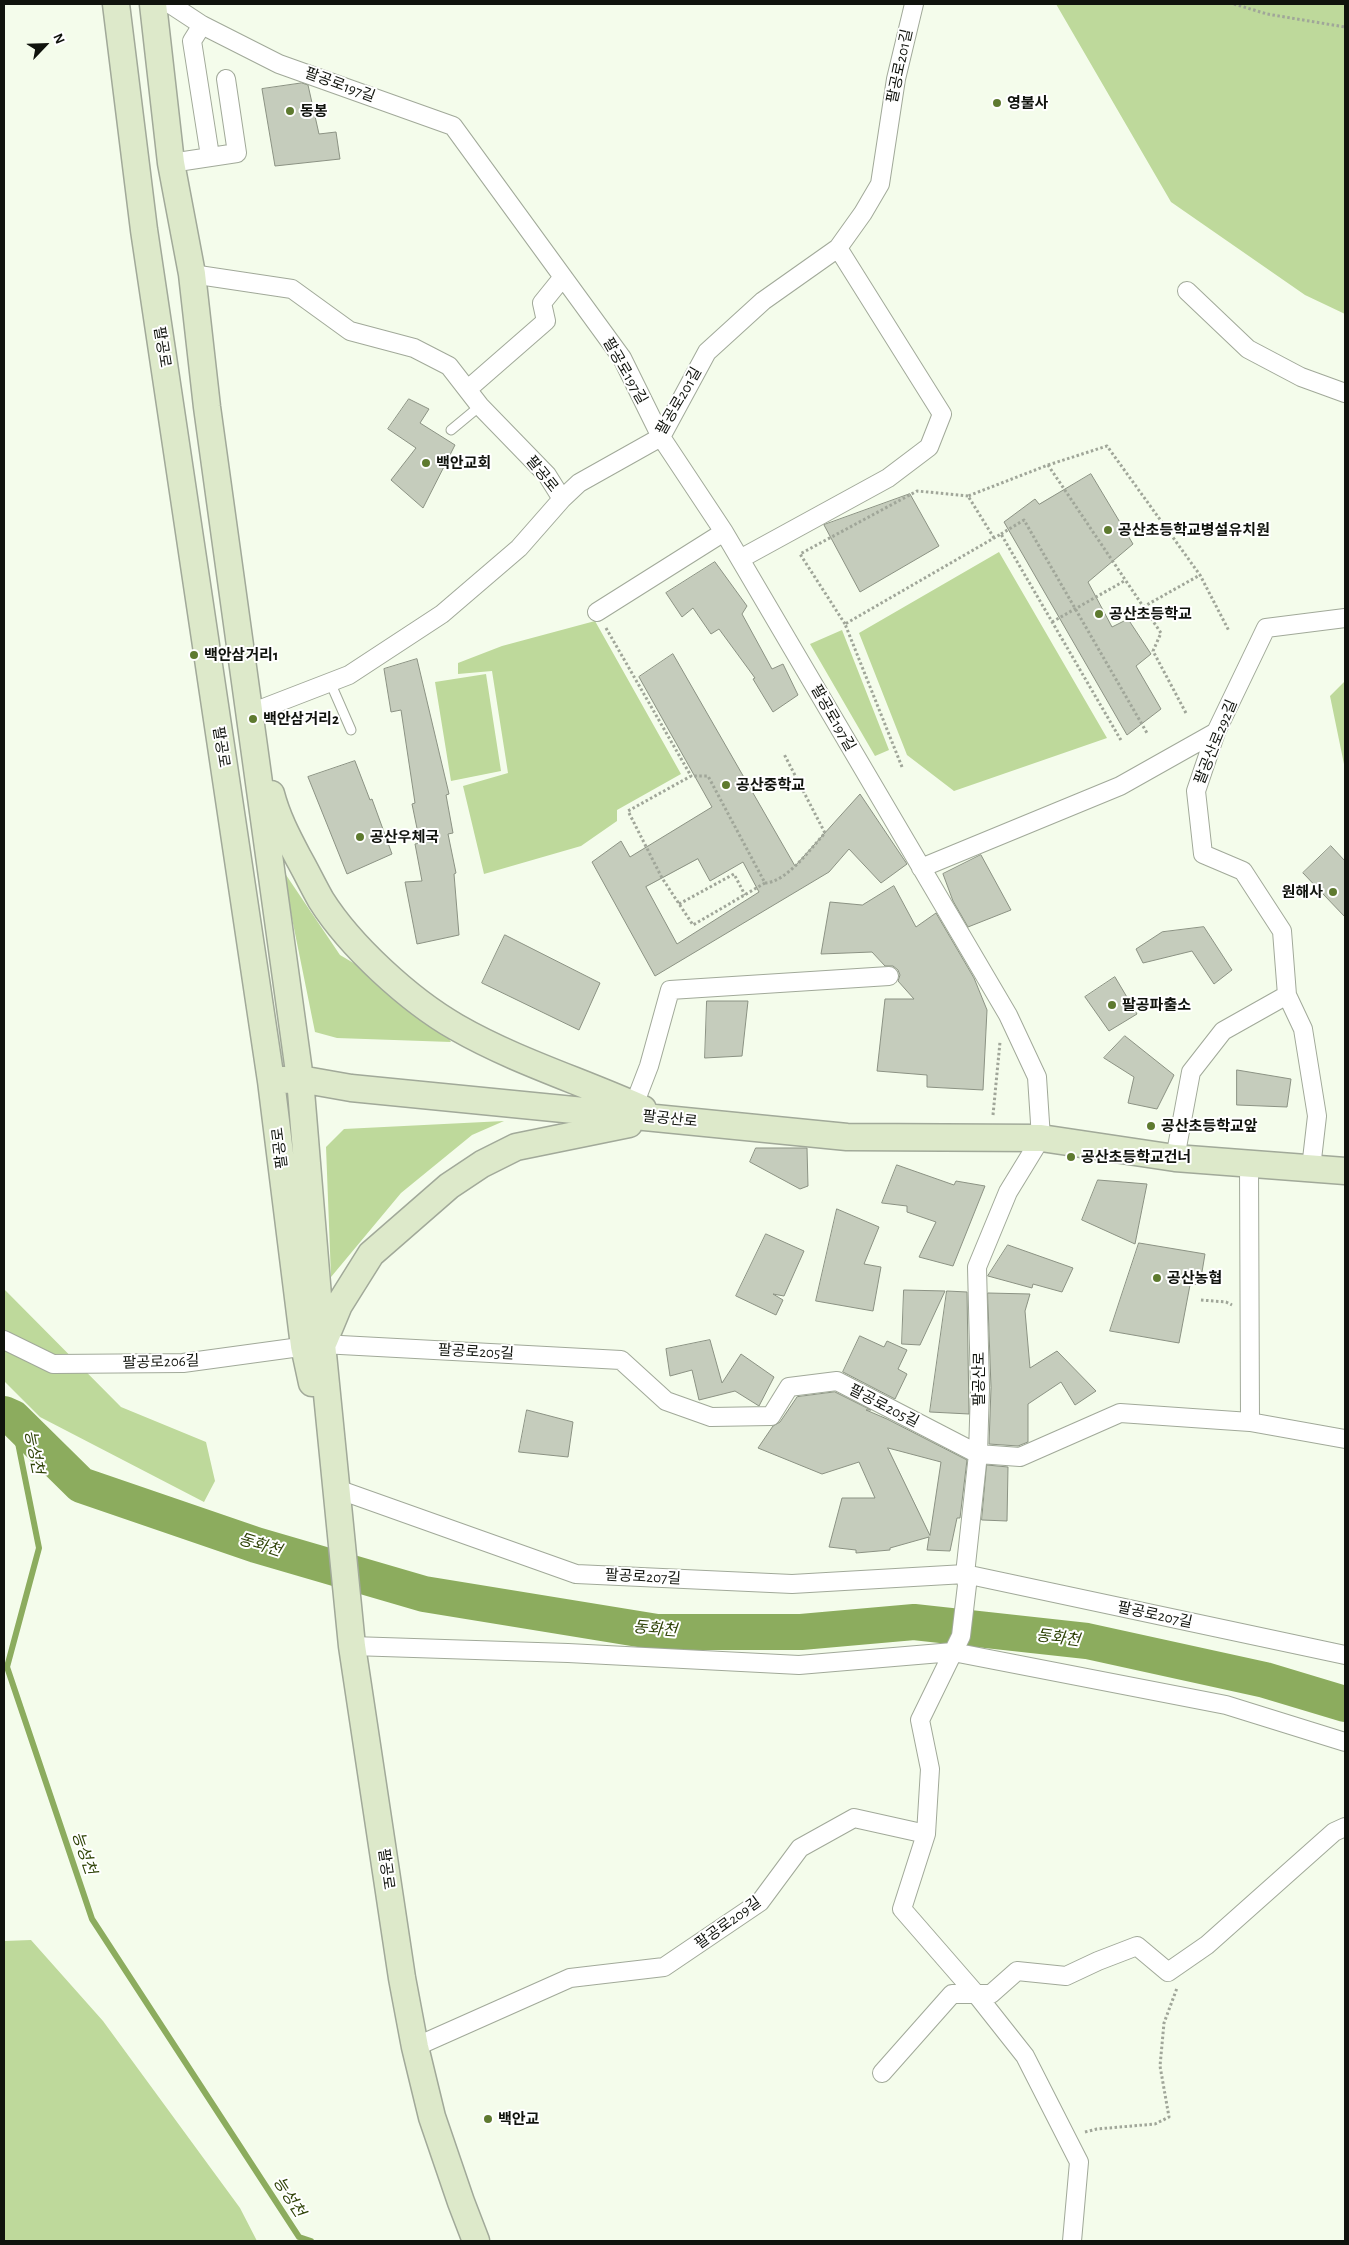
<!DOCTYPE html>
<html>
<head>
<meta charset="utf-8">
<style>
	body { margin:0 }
	#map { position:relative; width:1349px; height:2245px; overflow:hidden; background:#f4fceb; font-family:"Alegreya Sans",sans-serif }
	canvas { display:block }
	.frame { position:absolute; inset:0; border:5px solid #10130d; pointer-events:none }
	.north { position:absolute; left:20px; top:20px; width:50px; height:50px; -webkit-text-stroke:4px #fff; paint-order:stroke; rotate:66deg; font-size:14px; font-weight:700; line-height:20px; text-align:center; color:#10130d }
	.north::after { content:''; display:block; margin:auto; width:18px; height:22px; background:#10130d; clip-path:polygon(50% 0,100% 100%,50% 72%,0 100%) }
</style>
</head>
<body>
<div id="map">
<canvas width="1349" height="2245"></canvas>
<div class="frame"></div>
<div class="north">N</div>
</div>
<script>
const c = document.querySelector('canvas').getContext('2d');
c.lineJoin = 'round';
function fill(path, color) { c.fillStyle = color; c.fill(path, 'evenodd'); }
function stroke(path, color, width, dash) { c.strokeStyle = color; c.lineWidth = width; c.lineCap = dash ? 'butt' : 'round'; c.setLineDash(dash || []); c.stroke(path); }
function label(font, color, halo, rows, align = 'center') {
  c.font = font + ' "Alegreya Sans","Noto Sans KR",sans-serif'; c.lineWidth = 4; c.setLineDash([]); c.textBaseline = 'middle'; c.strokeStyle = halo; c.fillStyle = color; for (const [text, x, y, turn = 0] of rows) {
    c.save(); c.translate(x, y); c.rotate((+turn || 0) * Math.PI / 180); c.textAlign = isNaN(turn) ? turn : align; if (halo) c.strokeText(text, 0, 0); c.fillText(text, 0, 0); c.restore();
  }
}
const green = new Path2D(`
	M1056,4H1345V314L1305,295L1171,202Z
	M999,552L1107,738L954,791L907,755L859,633Z
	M595,621L681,774L617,810V821L581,846L484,874L463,786L508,773L492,671L458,674V663L502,646Z
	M842,630L889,750L875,756L810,644Z
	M486,674L501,771L451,781L435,682Z
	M1345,681V769L1330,696Z
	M282,869L340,955L426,1006L451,1042L337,1038L315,1032Z
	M504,1121L472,1135L401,1193L331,1277L326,1147L344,1129Z
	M4,1289L121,1407L206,1442L215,1481L204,1502L40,1417L4,1381Z
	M31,1940L103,2021L240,2208L257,2241H4V1941Z`);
const stream = new Path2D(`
	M13,1418L39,1548L7,1667L92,1919L299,2237L311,2241`);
const river = new Path2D(`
	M4,1414L13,1418L81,1485L256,1545L424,1594L657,1632H801L914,1622L1087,1641L1265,1680L1345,1704`);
const building = new Path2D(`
	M302,83L308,85L319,134L336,132L340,159L275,166L262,89Z
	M409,399L429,409L420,423L455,445L423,508L391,480L416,448L388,429Z
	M1091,474L1133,544L1088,582L1112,627L1128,619L1151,654L1136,666L1161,709L1127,735L1004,522L1035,499L1039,504Z
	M910,494L939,546L860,592L824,525Z
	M715,562L747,606L742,614L772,669L783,664L798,695L773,712L753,679L755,678L719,629L711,634L693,608L682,617L666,593Z
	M673,654L795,866L860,794L907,864L881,883L849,849L829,872L655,976L592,862L621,841L630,857L712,807L639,677ZM698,859L710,881L743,862L759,892L677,944L646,887Z
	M417,659L449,794L446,795L453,833L448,834L456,873L454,874L459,935L417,944L405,882L422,881L415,844L420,843L412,804L415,803L401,710L391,712L384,669Z
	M355,761L370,800L372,799L392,854L347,874L308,777Z
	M1331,846L1345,861V917L1303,873Z
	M981,855L1011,910L968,927L953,901L943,874Z
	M894,886L916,927L936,913L974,978L987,1010L983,1090L927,1087V1075L877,1071L885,999H914L898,981L900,975L898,970L893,966H885L872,952L821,954L830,902L862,905Z
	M1204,927L1232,970L1214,984L1192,951L1143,963L1136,949L1162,932Z
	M505,935L600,983L579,1030L482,983Z
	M1115,977L1137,1014L1109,1031L1085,997Z
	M707,1001H748L742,1056L705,1058Z
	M1125,1036L1174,1075L1157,1109L1128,1103L1134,1077L1104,1058Z
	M1237,1070L1291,1079L1287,1107L1237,1105Z
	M756,1148H807L808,1186L800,1189L750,1162Z
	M897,1165L954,1185L956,1181L985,1186L953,1266L919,1257L936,1222L907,1212V1206L882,1203Z
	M1098,1180L1147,1184L1135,1244L1082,1220Z
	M837,1209L879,1227L864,1264L881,1267L873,1311L816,1301Z
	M766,1234L804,1251L784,1296L773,1294L783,1300L776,1315L736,1296Z
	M1139,1243L1205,1254L1200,1284L1190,1285L1179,1343L1110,1331Z
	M1008,1245L1073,1268L1062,1292L1033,1284L1032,1288L988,1276Z
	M904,1290L945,1291L920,1345L902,1344Z
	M947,1291L967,1292L969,1414L930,1412Z
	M988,1293L1030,1294L1025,1311L1030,1368L1057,1351L1096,1391L1075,1405L1061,1382L1028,1404V1442L1018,1446L989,1444L991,1388Z
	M860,1336L884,1347L887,1341L907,1350L898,1369L907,1374L895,1399L843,1372Z
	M710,1340L722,1383L741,1354L774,1377L759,1406L735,1391L699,1400L692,1370L670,1376L666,1349Z
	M835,1392L871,1410H866L887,1419L967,1460L960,1518H957L950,1551L927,1550L929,1537L890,1548V1550L856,1553V1550L829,1547L842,1498H875L859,1462L822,1474L758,1448L773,1426L780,1422L797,1397ZM888,1448L941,1462L930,1535Z
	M527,1410L573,1422L568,1457L519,1452Z
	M987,1465L1008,1467L1007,1521L982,1520Z`);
const path = new Path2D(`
	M1234,4L1267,14L1345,27
	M1048,465L1107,446L1200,575L1229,631
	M1001,534L1024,520L1147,733
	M994,538L968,496L1048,465L1161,633L1153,651L1187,715
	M1143,607L1200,575
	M1052,622L1126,580
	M845,624L800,554L917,491L968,496
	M606,628L691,776L628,811L662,878L693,925L765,883L708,776H691
	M902,767L845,624L1001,534L1122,742
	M765,883C787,882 811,848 825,833L784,754
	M679,904L734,874L745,895
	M993,1115L1000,1042
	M1201,1300L1226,1302L1232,1305
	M1085,2132L1097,2129L1155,2124L1169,2117L1160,2066L1164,2023L1177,1988`);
const service = new Path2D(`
	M451,430L480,406
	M330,682L351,730`);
const minor = new Path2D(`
	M170,4L202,25L279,64L453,126L622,358L661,437L724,532L1008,1015L1037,1077L1041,1138L1008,1192L977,1267L980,1388L978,1454L965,1574L967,1585L961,1636L920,1720L930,1769L926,1834L902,1909L976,1994L1025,2056L1079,2162L1072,2241
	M202,25L192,41L210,156
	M171,163L237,153L226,79
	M192,274L292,289L350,331L414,348L449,366L480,406L547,475L562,499
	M1187,291L1248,349L1301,377L1345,393
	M468,389L546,321L542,303L563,277
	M740,559L888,478L929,447L942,414L838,248
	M597,612L724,532
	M248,714L349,675L442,614L519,548L562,499L579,483L661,437L707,352L763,301L838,248L863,213L880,184L896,79L914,4
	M921,868L1120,786L1216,732
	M634,1105L649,1066L670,990L889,976
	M1175,1158L1191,1072L1223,1031L1287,995
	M1249,1164L1250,1422
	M1311,1168L1317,1116L1303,1029L1287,995L1282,931L1243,871L1203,854L1196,791L1216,732L1266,628L1345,618
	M4,1340L53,1364L183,1363L322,1344L621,1360L666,1401L711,1417L771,1416L789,1387L837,1381L978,1454L1020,1457L1120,1413L1250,1422L1345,1439
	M337,1489L576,1574L792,1584L965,1574L1345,1655
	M352,1646L568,1653L799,1665L953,1652L1226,1705L1345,1742
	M415,2047L570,1978L664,1967L760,1902L800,1848L854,1818L926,1834
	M882,2073L952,1994H991L1017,1971L1066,1976L1098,1961L1137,1946L1168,1972L1207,1945L1334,1832L1345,1827`);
const secondary = new Path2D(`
	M116,4L144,230L271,1081L304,1346L312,1383
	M153,4L171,163L192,274L207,407L300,1079L322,1344L352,1646L402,1978L415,2047L432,2117L461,2202L476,2241
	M271,794C277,817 287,836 298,857C306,871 313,886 321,900C350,946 409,1000 456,1027C515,1061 581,1081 643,1109
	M282,1080L300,1079L351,1088L847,1137L1041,1138L1175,1158L1345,1171
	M324,1341L339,1305L371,1254L449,1186L482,1164L516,1147L629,1124`);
const markers = [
	[997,103,5,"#5e7a2f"],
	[290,111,5,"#5e7a2f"],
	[426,463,5,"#5e7a2f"],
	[1108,530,5,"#5e7a2f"],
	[1099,614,5,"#5e7a2f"],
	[194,655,5,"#5e7a2f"],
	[253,719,5,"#5e7a2f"],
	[726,785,5,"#5e7a2f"],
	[360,837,5,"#5e7a2f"],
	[1333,892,5,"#5e7a2f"],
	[1112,1005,5,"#5e7a2f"],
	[1151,1126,5,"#5e7a2f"],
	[1071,1157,5,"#5e7a2f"],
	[1157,1278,5,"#5e7a2f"],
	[488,2119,5,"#5e7a2f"]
];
const streetNames = [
	["팔공로201길",900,66,-78],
	["팔공로197길",340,85,20],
	["팔공로",162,347,81],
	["팔공로197길",625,371,60],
	["팔공로201길",679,401,-60],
	["팔공로",542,474,51],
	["팔공로197길",833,718,60],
	["팔공산로292길",1216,742,-68],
	["팔공로",221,747,81],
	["팔공산로",670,1119,6],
	["팔공로",280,1148,-97],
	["팔공로205길",476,1352,3],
	["팔공로206길",161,1362,-2],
	["팔공산로",979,1379,-90],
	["팔공로205길",884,1406,27],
	["팔공로207길",643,1577,3],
	["팔공로207길",1155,1615,12],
	["팔공로",386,1869,82],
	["팔공로209길",728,1923,-36]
];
const poiNames = [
	["영불사",1007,103],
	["동봉",300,111],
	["백안교회",436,463],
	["공산초등학교병설유치원",1118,530],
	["공산초등학교",1109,614],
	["백안삼거리1",204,655],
	["백안삼거리2",263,719],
	["공산중학교",736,785],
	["공산우체국",370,837],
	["원해사",1323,892,"right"],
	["팔공파출소",1122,1005],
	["공산초등학교앞",1161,1126],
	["공산초등학교건너",1081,1157],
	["공산농협",1167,1278],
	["백안교",498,2119]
];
const waterNames = [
	["능성천",34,1452,79],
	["동화천",260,1545,17],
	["동화천",655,1629,5],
	["동화천",1058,1638,7],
	["능성천",84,1853,71],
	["능성천",289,2197,57]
];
fill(green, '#bed99b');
stroke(stream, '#8cac5e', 6);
stroke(river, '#8cac5e', 36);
fill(building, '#c5ccbc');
stroke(building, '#8b9283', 1);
stroke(service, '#a1a999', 11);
stroke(minor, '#a1a999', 20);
stroke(secondary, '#a1a999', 29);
stroke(path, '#a0a699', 3, [2.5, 2.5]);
stroke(service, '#fff', 9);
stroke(minor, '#fff', 18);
stroke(secondary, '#dde9ca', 26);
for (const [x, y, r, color] of markers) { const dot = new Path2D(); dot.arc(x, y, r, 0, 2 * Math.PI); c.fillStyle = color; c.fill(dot); stroke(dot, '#fff', 2); }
label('15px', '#10130d', '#fff', streetNames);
label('bold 15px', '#10130d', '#fff', poiNames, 'left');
label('italic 16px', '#2f4307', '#fff', waterNames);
</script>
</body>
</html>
